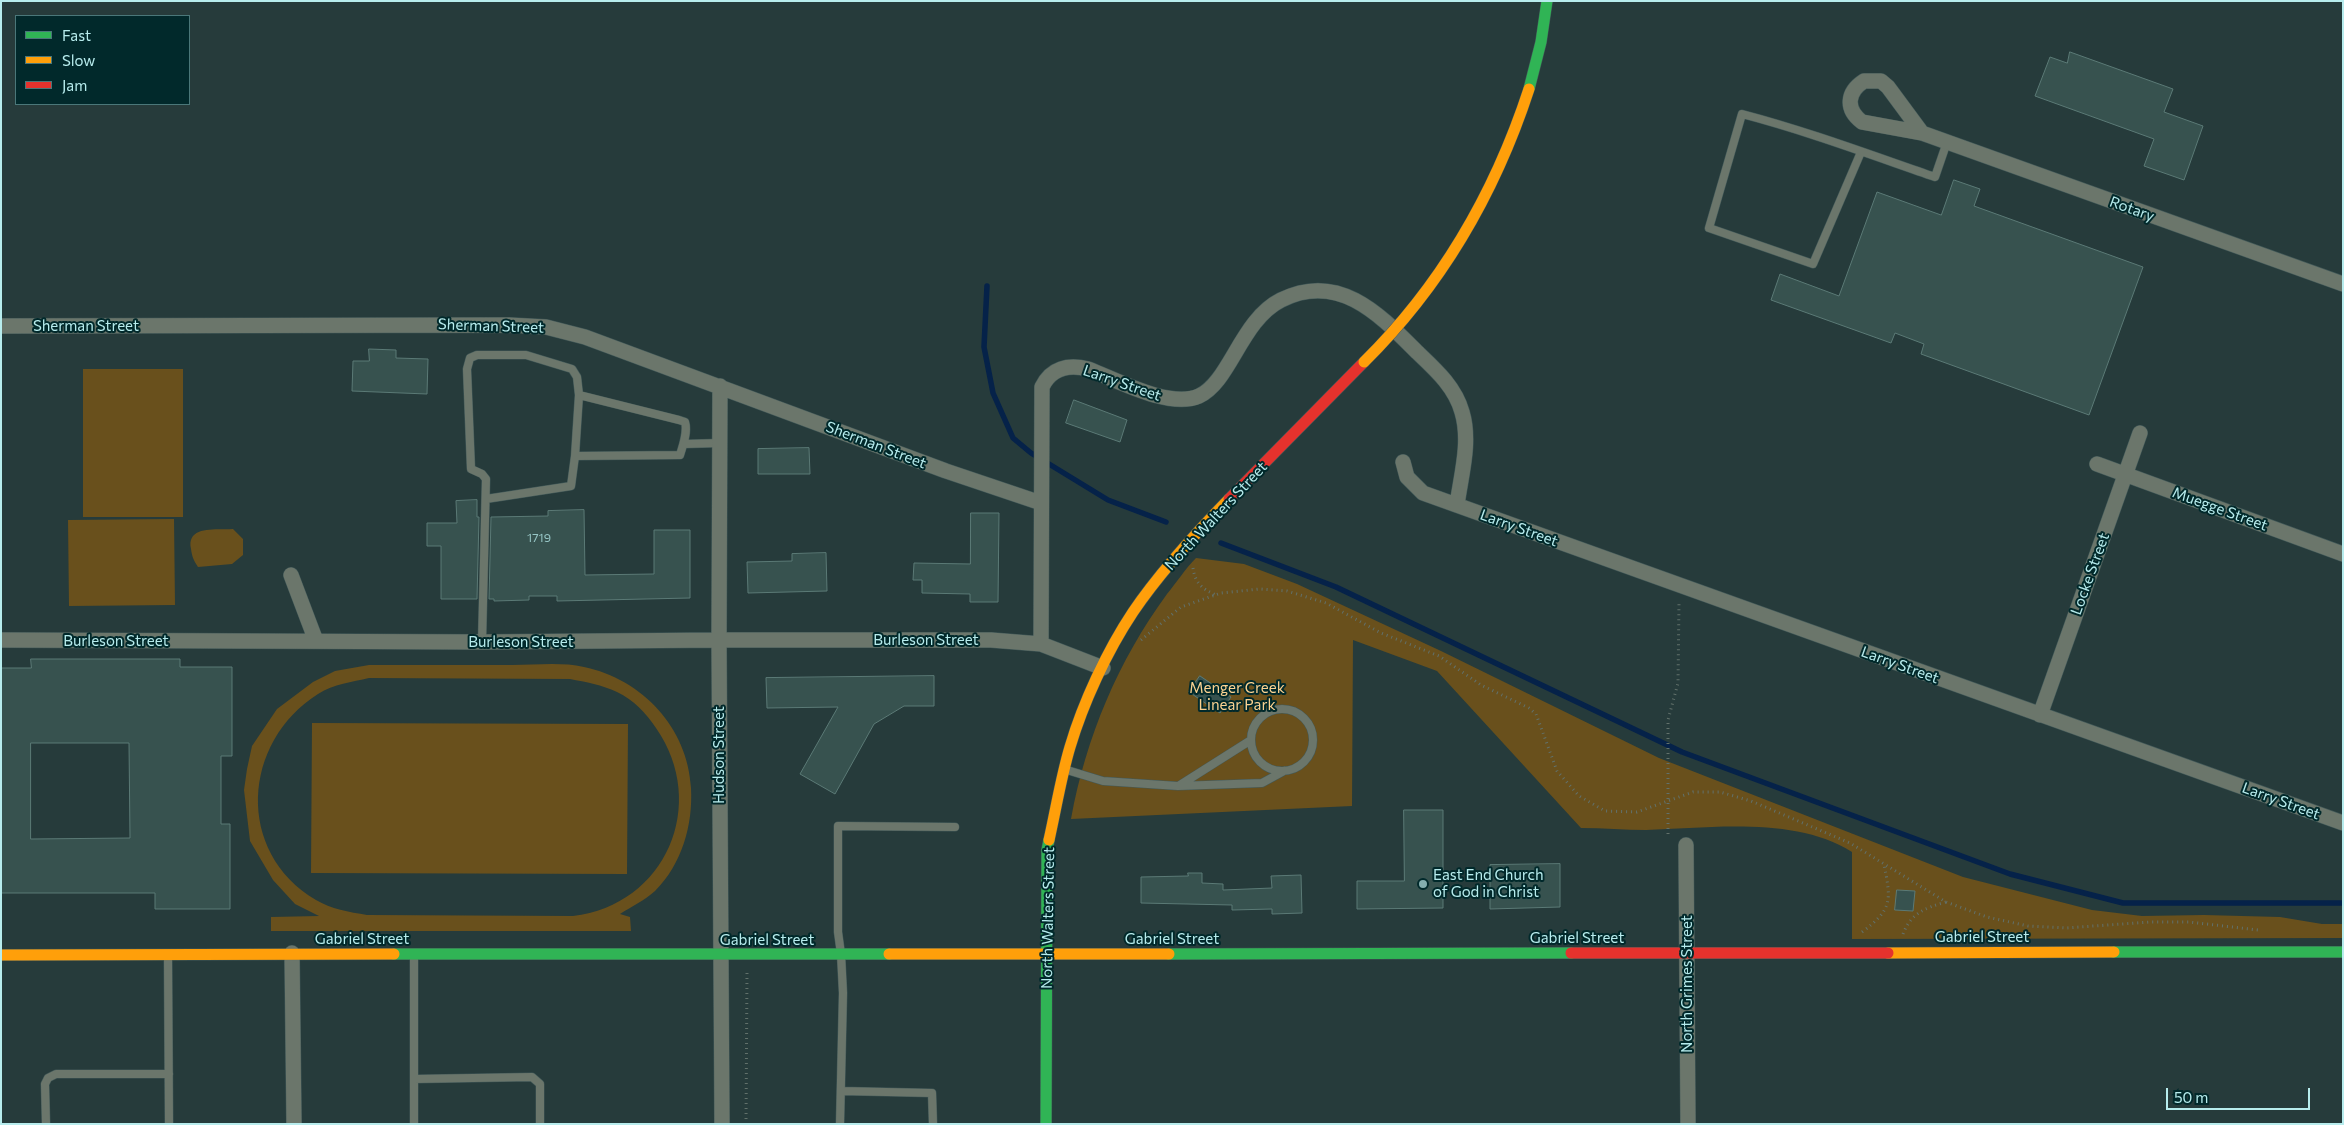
<!DOCTYPE html>
<html>
<head>
<meta charset="utf-8">
<style>
	body { margin:0 }
	#map { position:relative; width:2344px; height:1125px; overflow:hidden; background:#263b3b; font-family:Commissioner,sans-serif }
	canvas { display:block }
	.frame { position:absolute; inset:0; border:2px solid #b7eced; pointer-events:none }
	.legend { position:absolute; left:15px; top:15px; width:175px; height:90px; box-sizing:border-box; background:#01292b; border:1px solid #4a7779; margin:0; padding:6px 9px; list-style:none; font-size:15px; color:#b7eced }
	.legend li { display:flex; align-items:center; gap:10px; height:25px }
	.legend b { width:25px; border:1px solid #4a7779 }
	.scale { position:absolute; left:2166px; top:1088px; width:144px; height:22px; box-sizing:border-box; border:2px solid #b7eced; border-top:0; padding-left:6px; font-size:15px; line-height:18px; white-space:nowrap; color:#b7eced; -webkit-text-stroke:4px #01292b; paint-order:stroke }
</style>
</head>
<body>
<div id="map">
<canvas width="2344" height="1125"></canvas>
<div class="frame"></div>
<ul class="legend">
<li><b style="height:6px;background:#30b455"></b>Fast</li>
<li><b style="height:6px;background:#ff9f0a"></b>Slow</li>
<li><b style="height:6px;background:#e5322d"></b>Jam</li>
</ul>
<div class="scale">50 m</div>
</div>
<script>
const c = document.querySelector('canvas').getContext('2d');
c.lineJoin = 'round';
function fill(path, color) { c.fillStyle = color; c.fill(path, 'evenodd'); }
function stroke(path, color, width, dash) { c.strokeStyle = color; c.lineWidth = width; c.lineCap = dash ? 'butt' : 'round'; c.setLineDash(dash || []); c.stroke(path); }
function label(font, color, halo, rows, align = 'center') {
  c.font = font + ' Commissioner,sans-serif'; c.lineWidth = 4; c.setLineDash([]); c.textBaseline = 'middle'; c.strokeStyle = halo; c.fillStyle = color; for (const [text, x, y, turn = 0] of rows) {
    c.save(); c.translate(x, y); c.rotate((+turn || 0) * Math.PI / 180); c.textAlign = isNaN(turn) ? turn : align; if (halo) c.strokeText(text, 0, 0); c.fillText(text, 0, 0); c.restore();
  }
}
const green = new Path2D(`
	M83,369H183V517H83Z
	M174,519L175,605L69,606L68,520Z
	M233,529L243,539V555L232,564L198,567C194,561 192,557 191,549C186,525 216,530 233,529Z
	M1196,558L1244,564L1297,584L1441,651L1659,758L1963,877L2092,910L2142,916L2204,915L2280,917L2322,924H2343V938L1852,939V852C1796,816 1709,828 1646,830C1625,830 1603,828 1581,828L1437,671L1353,640L1352,806L1071,819C1086,737 1118,661 1167,594C1177,582 1185,569 1196,558Z
	M369,665C417,665 465,665 512,665C536,665 562,662 584,667C642,679 688,728 691,788C693,825 682,864 655,891C645,900 631,907 620,914L630,917L631,931H271V917L319,916L295,904L273,880L250,841L244,790L247,769L252,746L277,709L313,682L335,671ZM369,678L570,679C586,682 602,685 617,692C634,700 646,713 656,728C709,804 666,905 573,916L367,915C349,912 331,909 316,900C235,852 242,742 318,694C334,684 352,682 369,678Z
	M312,723L628,724L627,874L311,873Z`);
const stream = new Path2D(`
	M987,286L984,347L993,393L1013,438L1031,453L1108,500L1166,522
	M1221,543L1336,587L1682,752L2010,874L2123,903H2343`);
const building = new Path2D(`
	M2070,52L2173,89L2164,112L2203,126L2184,180L2144,166L2154,139L2035,96L2050,57L2067,63Z
	M1954,180L1980,189L1974,206L2143,267L2089,415L1921,354L1924,344L1895,333L1891,343L1771,300L1780,274L1839,296L1877,192L1941,215Z
	M369,349L396,350V358L428,359L427,394L352,391L353,361H369Z
	M1074,400L1127,420L1120,442L1066,423Z
	M809,448L810,474H758V449Z
	M477,500V517H479L477,599H441V546H427V523H457L456,501Z
	M584,510L585,575L654,574V530H690V598L557,601V596H529V600L494,601V599H489L491,517L548,516V511Z
	M971,513H999L998,602H970V594L922,593V580H913L914,563L970,564Z
	M826,553L827,591L748,593L747,562L792,561V554Z
	M31,659H180V667H232V756H221V824H230V909H155V893H1V668H31ZM31,743H129L130,838L31,839Z
	M934,676V706H904L874,724L835,794L800,774L838,707L767,708L766,678Z
	M1200,676L1231,697L1220,713L1189,692Z
	M1404,810H1443V908L1357,909V881H1404Z
	M1560,864V907L1490,909V865Z
	M1188,873H1202V883L1223,884V890L1272,888L1271,876L1301,875L1302,913L1272,914V909L1232,910V905L1141,903V877L1188,876Z
	M1897,890L1915,891L1913,911L1895,910Z`);
const path = new Path2D(`
	M1193,568C1195,583 1202,589 1216,595
	M1141,640L1181,607L1221,593L1260,589L1287,591L1326,603L1381,633L1439,656L1481,685L1529,708L1536,714L1557,771L1579,796L1605,811L1637,812L1693,792H1720L1751,801L1850,843L1946,902L1987,917L2028,926L2066,928L2150,922H2189L2258,930
	M1668,834V720L1678,683L1679,602
	M1862,932C1893,909 1891,900 1884,864
	M1903,934C1911,913 1925,908 1946,902
	M746,1124L747,972`);
const lane = new Path2D(`
	M1861,152L1813,264L1709,228L1742,114C1807,131 1871,155 1935,177L1947,142
	M684,444L720,443
	M575,456L579,395
	M482,642L486,479L482,474L471,469L467,369L470,358L477,355H526L572,369L577,377L579,395L679,420L685,422C688,432 683,445 680,455L575,456L571,486L486,499
	M1251 740a31 31 0 1 1 62 0a31 31 0 1 1-62 0Z
	M1067,770L1103,781L1178,786L1262,783L1284,771
	M1180,785L1251,740
	M168,956L169,1124
	M414,956V1124
	M414,1079L532,1077L540,1084V1124
	M841,1091L932,1093L933,1124
	M46,1124L45,1084L48,1078L56,1074H169
	M840,1124L843,993L841,954L838,932V826L955,827`);
const street = new Path2D(`
	M1922,133L1888,87L1881,81H1864C1847,92 1845,109 1862,122L1922,133L2343,284
	M1,326L509,325L546,327L585,337L946,471L1041,503
	M720,386L719,640L722,1124
	M1403,462L1407,477L1423,493L2343,823
	M2097,464L2343,554
	M291,575L316,641
	M1,640L482,642L719,640H991L1041,644L1103,668
	M1041,644L1042,387C1051,368 1068,364 1088,369C1117,380 1169,409 1199,396C1230,382 1241,320 1281,300C1339,271 1380,315 1417,352C1436,370 1455,387 1462,412C1471,442 1461,475 1457,505
	M2040,715L2140,433
	M1686,845L1688,1124
	M292,953L294,1124`);
const fast = new Path2D(`
	M2114,952H2343
	M394,954H889
	M1169,954L1571,953
	M1046,1124L1047,850L1049,840`);
const slow = new Path2D(`
	M1049,840C1056,809 1061,777 1070,747C1083,703 1107,651 1133,612C1160,572 1195,534 1229,499
	M1888,953L2114,952
	M889,954H1169
	M1,955L394,954`);
const jam = new Path2D(`
	M1229,499L1364,362
	M1571,953H1888`);
const fastBridge = new Path2D(`
	M1529,89L1541,42L1547,1`);
const slowBridge = new Path2D(`
	M1364,362C1442,285 1495,193 1529,89`);
const markers = [
	[1423,884,5,"#84aeaf"]
];
const numberNames = [
	["1719",539,538]
];
const streetNames = [
	["Rotary",2132,209,20],
	["Sherman Street",86,326],
	["Sherman Street",491,326,2],
	["Larry Street",1122,383,19],
	["Sherman Street",876,445,21],
	["Muegge Street",2220,509,20],
	["North Walters Street",1216,516,-47],
	["Larry Street",1519,528,20],
	["Locke Street",2090,574,-70],
	["Burleson Street",926,640],
	["Burleson Street",116,641],
	["Burleson Street",521,642],
	["Larry Street",1900,665,20],
	["Hudson Street",719,755,-90],
	["Larry Street",2281,801,20],
	["North Walters Street",1048,918,-89],
	["Gabriel Street",1982,937],
	["Gabriel Street",1577,938],
	["Gabriel Street",362,939],
	["Gabriel Street",1172,939],
	["Gabriel Street",767,940],
	["North Grimes Street",1687,984,-90]
];
const parkNames = [
	["Menger Creek",1237,688],
	["Linear Park",1237,705]
];
const poiNames = [
	["East End Church",1433,875],
	["of God in Christ",1433,892]
];
fill(green, '#69501c');
stroke(stream, '#052249', 5.5);
fill(building, '#37524f');
stroke(building, '#5b7a76', 1);
stroke(lane, '#425959', 9);
stroke(street, '#425959', 16);
stroke(fast, '#425959', 12);
stroke(slow, '#425959', 12);
stroke(jam, '#425959', 12);
stroke(path, '#62716b', 3, [1, 4]);
stroke(lane, '#6b766b', 8);
stroke(street, '#6b766b', 15);
stroke(fast, '#30b455', 11);
stroke(slow, '#ff9f0a', 11);
stroke(jam, '#e5322d', 11);
stroke(fastBridge, '#425959', 12, []);
stroke(slowBridge, '#425959', 12, []);
stroke(fastBridge, '#30b455', 11);
stroke(slowBridge, '#ff9f0a', 11);
for (const [x, y, r, color] of markers) { const dot = new Path2D(); dot.arc(x, y, r, 0, 2 * Math.PI); c.fillStyle = color; c.fill(dot); stroke(dot, '#01292b', 2); }
label('12px', '#97c6c6', null, numberNames);
label('15px', '#b7eced', '#01292b', streetNames);
label('15px', '#fcd392', '#01292b', parkNames);
label('15px', '#b7eced', '#01292b', poiNames, 'left');
</script>
</body>
</html>
